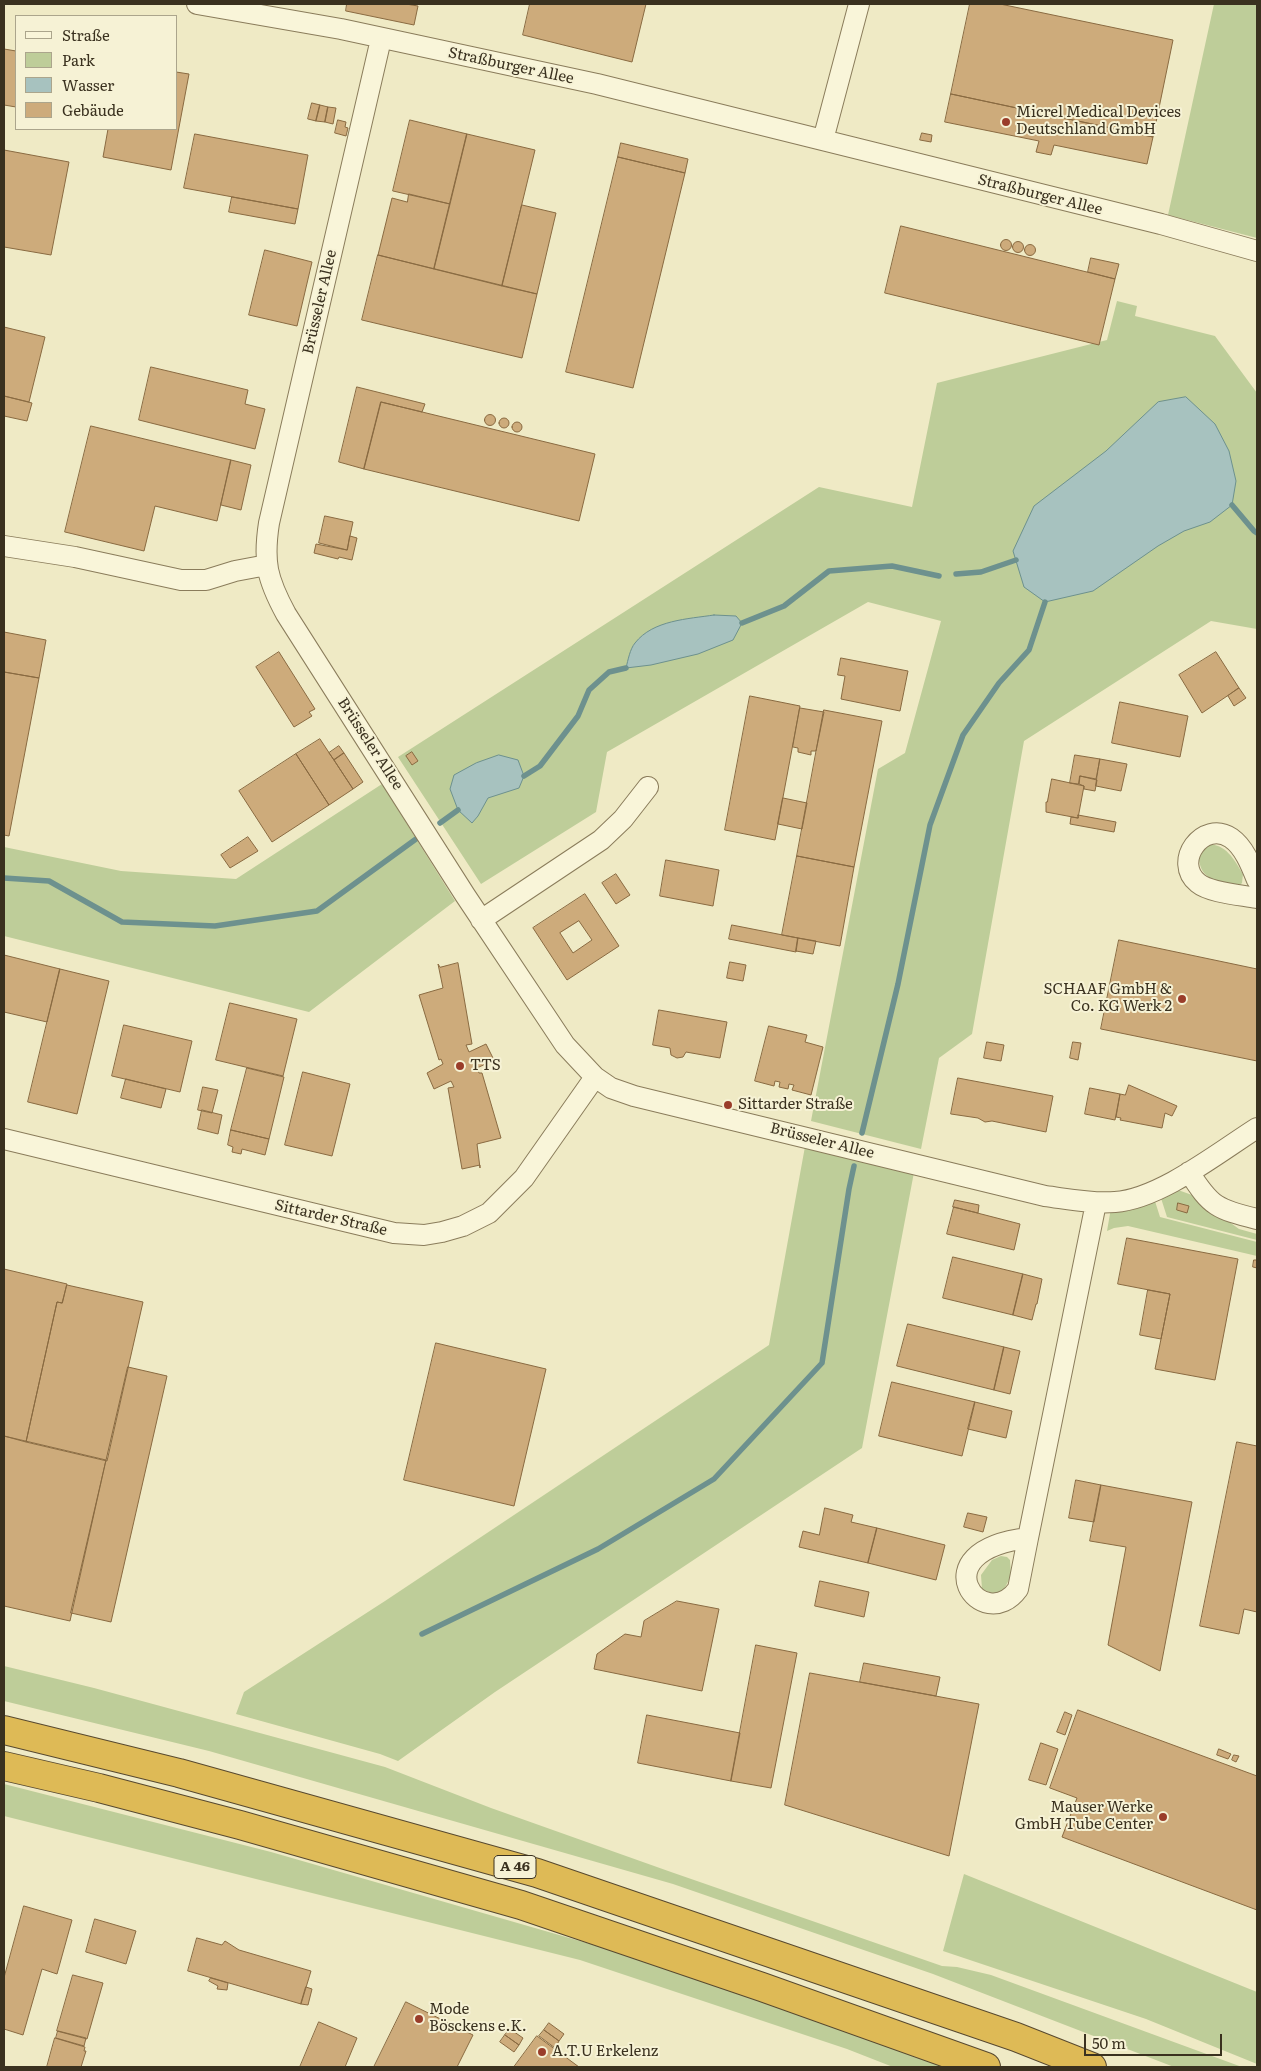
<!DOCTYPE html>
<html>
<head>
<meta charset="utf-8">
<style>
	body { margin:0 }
	#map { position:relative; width:1261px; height:2071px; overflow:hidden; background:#efeac5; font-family:Literata,serif }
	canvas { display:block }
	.frame { position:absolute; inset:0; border:5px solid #3a311f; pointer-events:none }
	.legend { position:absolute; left:15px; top:15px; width:162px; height:115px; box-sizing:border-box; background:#f6f2d5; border:1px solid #aba58c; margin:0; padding:6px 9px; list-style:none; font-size:15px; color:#3a311f }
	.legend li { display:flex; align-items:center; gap:10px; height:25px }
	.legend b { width:25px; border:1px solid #aba58c }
	.scale { position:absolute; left:1084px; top:2034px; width:138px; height:22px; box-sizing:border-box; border:2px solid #3a311f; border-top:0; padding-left:6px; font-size:15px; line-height:18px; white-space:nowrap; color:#3a311f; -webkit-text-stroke:4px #f6f2d5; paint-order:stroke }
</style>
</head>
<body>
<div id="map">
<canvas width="1261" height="2071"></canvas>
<div class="frame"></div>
<ul class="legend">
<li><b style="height:6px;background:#f9f5d9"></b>Straße</li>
<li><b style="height:14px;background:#becd99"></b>Park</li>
<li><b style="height:14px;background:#a7c2bf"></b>Wasser</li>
<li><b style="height:14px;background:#cdab7b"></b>Gebäude</li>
</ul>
<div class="scale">50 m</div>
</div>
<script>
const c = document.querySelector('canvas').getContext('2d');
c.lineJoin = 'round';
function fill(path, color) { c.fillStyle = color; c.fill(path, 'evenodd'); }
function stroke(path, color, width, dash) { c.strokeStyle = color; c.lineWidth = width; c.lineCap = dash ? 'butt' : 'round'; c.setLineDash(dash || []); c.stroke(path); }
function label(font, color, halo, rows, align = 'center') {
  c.font = font + ' Literata,serif'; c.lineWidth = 4; c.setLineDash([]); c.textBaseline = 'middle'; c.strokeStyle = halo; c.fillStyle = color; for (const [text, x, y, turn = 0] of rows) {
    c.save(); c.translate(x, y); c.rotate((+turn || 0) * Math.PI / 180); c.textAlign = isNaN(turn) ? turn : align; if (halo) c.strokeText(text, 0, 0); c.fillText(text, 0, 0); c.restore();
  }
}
const green = new Path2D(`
	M1214,4H1257V238L1168,215Z
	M1117,301L1137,306L1135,316L1215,336L1257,393V629L1211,621L1024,741L972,1034L939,1058L921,1149L811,1121L878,769L905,753L941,621L868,602L607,752L596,812L481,884L398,757L819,487L912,507L937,383L1107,340Z
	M382,784L455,901L309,1012L4,936V847L121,871L236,879Z
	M1207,844C1226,844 1234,859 1243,874L1242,883L1240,885C1216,882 1197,880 1199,851Z
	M806,1141L915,1167L862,1448L495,1692L398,1761L380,1754L236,1714L244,1692L385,1601L769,1345Z
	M1178,1190L1192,1195L1239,1229L1257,1234V1240L1167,1217L1160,1195Z
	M1154,1198L1160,1217L1257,1242V1256L1128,1226L1114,1228L1107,1231L1111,1208Z
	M1001,1556L1007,1557L1010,1560L1011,1576L1003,1591L994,1594L982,1589L981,1575L992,1560Z
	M4,1666L94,1688L385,1767L491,1808L671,1872L942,1966L957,1967L991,1975L1242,2067H1174L933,1974L673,1884L209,1751L4,1701Z
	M4,1784L271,1852L698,1975L955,2067H893L847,2049L580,1960L4,1816Z
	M964,1874L1257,1992V2064L1146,2019L943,1951Z`);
const water = new Path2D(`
	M1186,397L1215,424L1229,451L1236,481L1232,505L1210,522L1184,531L1158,546L1093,591L1045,602L1024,587L1013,551L1034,506L1106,451L1158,402Z
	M714,615L736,616L742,623L733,640L698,654L651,665L626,668C628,660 630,649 635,643C653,620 688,619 714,615Z
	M499,755L518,760L524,776L519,788L488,798L478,816L472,823L458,810L450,789L454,775L476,763Z`);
const stream = new Path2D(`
	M1232,505L1254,531L1257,533
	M956,574L981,572L1016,560
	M742,623L784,606L829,571L892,566L939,576
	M524,776L540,766L578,716L589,690L609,672L626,668
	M440,823L458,810
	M4,878L49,881L122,922L215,926L317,911L416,839
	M862,1133L898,984L930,825L963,735L999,683L1029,650L1045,602
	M422,1634L598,1549L714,1479L822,1363L849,1189L854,1166`);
const building = new Path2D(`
	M347,4H406L418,6L414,25L346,11Z
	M530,4H646L632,62L523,35Z
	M970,4H1000L1173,40L1153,137L951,94Z
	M4,49L16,51V107L4,105Z
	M176,72L189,74L171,170L103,157L108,129H176Z
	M951,94L1153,137L1147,164L1054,145L1051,155L1036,152L1039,141L945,122Z
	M312,103L320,105L316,121L308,119Z
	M320,105L328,107L325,122L316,121Z
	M328,107L336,108L333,124L325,122Z
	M338,120L346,122L345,127L348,128L346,136L335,133Z
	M410,120L467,134L450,204L393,191Z
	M922,133L932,135L931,142L920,140Z
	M195,134L308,155L298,209L184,188Z
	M467,134L535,150L502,286L434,269Z
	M621,143L688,159L685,173L618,157Z
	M4,150L69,162L51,255L4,247Z
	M618,157L685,173L633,388L566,372Z
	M409,194L450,204L434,269L378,255L392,198L407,202Z
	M232,197L298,209L295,224L229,212Z
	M522,205L556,213L537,294L502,286Z
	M901,226L1115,279L1099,345L885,293Z
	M1000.5 245a5.5 5.5 0 1 1 11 0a5.5 5.5 0 1 1-11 0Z
	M1012.5 247a5.5 5.5 0 1 1 11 0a5.5 5.5 0 1 1-11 0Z
	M1024.5 250a5.5 5.5 0 1 1 11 0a5.5 5.5 0 1 1-11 0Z
	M265,250L312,262L297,326L249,315Z
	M378,255L537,294L522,358L362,320Z
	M1091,258L1119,264L1115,279L1088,272Z
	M4,327L45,337L29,402L4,396Z
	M151,367L248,390L245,404L265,409L255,449L139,420Z
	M357,387L425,404L422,412L381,402L364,469L339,462Z
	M4,396L32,403L27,421L4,416Z
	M381,402L595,454L579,521L364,469Z
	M484.5 420a5.5 5.5 0 1 1 11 0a5.5 5.5 0 1 1-11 0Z
	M499 423a5 5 0 1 1 10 0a5 5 0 1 1-10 0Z
	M512 427a5 5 0 1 1 10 0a5 5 0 1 1-10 0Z
	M91,426L231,460L217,521L155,506L144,551L65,532Z
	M231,460L251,465L241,510L221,505Z
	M325,516L353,522L347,550L319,543Z
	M350,536L357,538L352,560L339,557L338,559L314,553L316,544L347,550Z
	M4,632L46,640L39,678L4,672Z
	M279,652L315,709L309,712L312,716L294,727L256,667Z
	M1216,652L1239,688L1202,713L1179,675Z
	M841,658L908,671L900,711L841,699L845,676L838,675Z
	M4,672L39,678L9,836L4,835Z
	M1239,688L1246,698L1234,706L1228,696Z
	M750,696L800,706L775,840L725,830Z
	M1120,702L1188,716L1180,757L1112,743Z
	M800,708L824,712L816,751H811V755L798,752V748L793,747Z
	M824,710L882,721L854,867L797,856Z
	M320,739L353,789L329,805L296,754Z
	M339,746L344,753L334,760L329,753Z
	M412,752L418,761L412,765L406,756Z
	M344,753L363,782L353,789L334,760Z
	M296,754L329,805L272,842L239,791Z
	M1075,755L1100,759L1096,779L1080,776L1079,784L1070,783Z
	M1100,759L1127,764L1121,791L1096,786Z
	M1080,776L1097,780L1095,791L1084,789V786L1079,784Z
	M1052,779L1084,786L1078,818L1046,812V802H1047Z
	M783,798L807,803L802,829L778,824Z
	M1078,815L1116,822L1114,832L1070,824L1071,817L1078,818Z
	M248,837L258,851L230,868L221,855Z
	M797,856L854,867L840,946L782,935Z
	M666,860L719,870L713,906L660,896Z
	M616,874L630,895L616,904L602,883Z
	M585,894L619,946L567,980L533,928ZM579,921L592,940L573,953L560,933Z
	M732,925L798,938L796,952L729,939Z
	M798,938L816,941L813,954L796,951Z
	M1119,940L1257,969V1061L1101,1029Z
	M4,955L60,969L47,1022L4,1012Z
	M730,962L746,965L743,981L727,978Z
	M458,963L472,1044L466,1045L469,1052L486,1044L494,1060L477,1068L479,1073H482L501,1138L477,1144L480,1168V1165L462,1169L448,1088L454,1087L451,1081L434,1089L427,1073L443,1064L441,1059L439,1060L419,995L443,988L438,964L440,967Z
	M60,969L109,981L77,1114L28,1102Z
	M230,1003L297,1019L283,1076L216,1060Z
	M659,1010L727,1022L720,1058L686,1052L683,1057L677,1058L671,1055L670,1048L653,1045Z
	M124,1025L192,1041L180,1092L112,1076Z
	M769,1026L807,1035L805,1042L823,1047L811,1095L792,1090L794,1085L789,1084L788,1089L779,1087L780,1082L775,1081L774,1086L755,1081Z
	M987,1042L1004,1045L1001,1061L984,1058Z
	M1073,1042L1081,1043L1078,1060L1070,1058Z
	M247,1068L284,1077L269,1139L231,1130Z
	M303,1072L350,1084L332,1156L285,1145Z
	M958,1078L1053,1096L1046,1132L992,1121L985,1122L978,1118L951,1114Z
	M126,1079L166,1089L161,1108L121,1098Z
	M1129,1085L1177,1106L1172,1116L1165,1113L1162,1128L1120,1120L1121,1118L1116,1117L1120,1094L1125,1095Z
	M203,1087L218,1090L212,1113L198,1110Z
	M1090,1088L1120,1094L1115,1120L1085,1114Z
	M202,1110L222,1115L218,1134L198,1129Z
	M231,1130L269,1139L265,1155L242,1149L241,1154L232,1152L233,1147L228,1145Z
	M955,1200L979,1205L978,1213L953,1207Z
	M1178,1203L1189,1206L1187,1213L1177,1210Z
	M954,1207L1020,1224L1014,1250L947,1234Z
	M1127,1238L1238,1259L1215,1380L1155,1369L1170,1294L1118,1284Z
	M953,1257L1023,1274L1013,1315L943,1298Z
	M1254,1260H1257V1268L1253,1267Z
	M4,1269L67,1284L62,1303L57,1302L26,1442L4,1436Z
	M1023,1274L1042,1279L1037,1304H1036L1032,1320L1013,1315Z
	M67,1285L143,1302L107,1461L26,1442L57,1302L62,1303Z
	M1148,1290L1170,1294L1161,1339L1140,1335Z
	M908,1324L1004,1347L994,1390L897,1366Z
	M436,1343L546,1369L514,1506L404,1480Z
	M1004,1347L1020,1351L1010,1394L994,1390Z
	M128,1367L167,1376L111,1622L71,1613Z
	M892,1382L975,1402L962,1456L879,1436Z
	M975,1402L1012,1411L1006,1438L968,1429Z
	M4,1436L106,1460L70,1621L4,1606Z
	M1237,1442L1257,1446V1612L1244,1609L1239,1634L1200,1626Z
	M1076,1480L1101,1485L1094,1522L1069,1518Z
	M1101,1485L1192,1502L1160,1671L1108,1645L1126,1547L1090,1541Z
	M825,1508L853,1515L851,1522L877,1528L868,1563L799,1547L803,1531L819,1535Z
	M968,1513L987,1517L983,1532L964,1527Z
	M877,1528L945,1545L936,1580L868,1563Z
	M820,1581L869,1592L864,1617L815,1606Z
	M677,1601L719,1609L702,1691L594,1669L597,1654L625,1634L641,1637L644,1621Z
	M756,1645L797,1653L771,1788L731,1781Z
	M864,1663L940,1677L936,1696L860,1682Z
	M810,1673L979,1704L949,1856L785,1805Z
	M1078,1710L1257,1776V1910L1062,1837L1077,1798L1050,1788Z
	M1065,1712L1072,1715L1065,1735L1057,1732Z
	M647,1715L740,1733L731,1781L638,1763Z
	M1041,1743L1058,1749L1046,1785L1029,1780Z
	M1219,1749L1231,1754L1228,1759L1217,1755Z
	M1234,1755L1239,1756L1236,1762L1232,1760Z
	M24,1906L72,1920L57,1974L42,1969L23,2035L4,2029V1978Z
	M95,1919L136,1931L126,1964L86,1952Z
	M197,1938L222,1945L225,1941L239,1950L311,1971L301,2004L188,1971Z
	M73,1975L103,1983L87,2039L57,2031Z
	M211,1978L228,1983L227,1990L217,1989L218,1986L209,1981Z
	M306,1987L312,1989L308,2005L301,2004Z
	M406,2002L473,2035L457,2067H374Z
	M319,2022L357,2038L345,2067H300Z
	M549,2023L564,2034L559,2041L544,2030Z
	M510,2029L523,2038L519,2045L505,2035Z
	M544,2030L559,2041L555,2048L539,2036Z
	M58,2031L86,2038L84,2046L56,2038Z
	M505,2035L519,2045L514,2052L500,2042Z
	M537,2036L579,2067H514Z
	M55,2038L85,2047L84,2051H86L81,2067H47Z`);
const street = new Path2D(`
	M197,4L341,29L597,84L1161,224L1257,251
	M381,39L269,523C263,562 267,579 286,614L465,895L565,1045L595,1077L611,1088L634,1096L1045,1196C1068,1199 1092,1204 1115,1202C1160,1199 1219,1152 1257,1128
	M823,140L859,4
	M4,546L75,557L181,580H206L235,571L267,565
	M1257,880C1251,865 1244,847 1231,838C1203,819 1172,862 1198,883C1210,893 1242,895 1257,898
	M481,920L601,840L623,819L648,787
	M4,1139L394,1233L424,1235L442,1232L463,1226L489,1213L524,1178L595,1077
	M1189,1172C1211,1207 1217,1209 1257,1219
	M1028,1538L1018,1589C983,1637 917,1551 1028,1538L1096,1203`);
const highway = new Path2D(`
	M4,1730L179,1773L537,1873L1016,2037L1092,2067
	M4,1766L99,1788L240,1825L521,1905L762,1987L986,2067`);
const markers = [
	[1006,122,5,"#9a3d2a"],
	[1182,999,5,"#9a3d2a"],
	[460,1066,5,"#9a3d2a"],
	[728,1105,5,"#9a3d2a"],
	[1163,1817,5,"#9a3d2a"],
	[419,2019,5,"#9a3d2a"],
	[542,2052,5,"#9a3d2a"]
];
const shields = [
	[515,1867,42]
];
const shieldNames = [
	["A 46",515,1867]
];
const streetNames = [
	["Straßburger Allee",511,66,12],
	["Straßburger Allee",1040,195,14],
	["Brüsseler Allee",320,302,-77],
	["Brüsseler Allee",370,744,57],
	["Brüsseler Allee",822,1141,14],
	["Sittarder Straße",331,1218,13]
];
const poiNames = [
	["Micrel Medical Devices",1016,113],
	["Deutschland GmbH",1016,130],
	["SCHAAF GmbH &",1172,990,"right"],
	["Co. KG Werk 2",1172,1007,"right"],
	["TTS",470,1066],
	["Sittarder Straße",738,1105],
	["Mauser Werke",1153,1808,"right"],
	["GmbH Tube Center",1153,1825,"right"],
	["Mode",429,2010],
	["Bösckens e.K.",429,2027],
	["A.T.U Erkelenz",552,2052]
];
fill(green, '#becd99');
fill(water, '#a7c2bf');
stroke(water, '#6d918e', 1);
stroke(stream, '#6d918e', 5.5);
fill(building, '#cdab7b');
stroke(building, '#896a41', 1);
stroke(street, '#8a7c5b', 22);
stroke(highway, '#58492f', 30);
stroke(street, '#f9f5d9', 20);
stroke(highway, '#deba56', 28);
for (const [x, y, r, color] of markers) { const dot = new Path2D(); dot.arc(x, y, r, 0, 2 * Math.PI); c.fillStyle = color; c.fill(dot); stroke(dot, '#f6f2d5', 2); }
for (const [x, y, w] of shields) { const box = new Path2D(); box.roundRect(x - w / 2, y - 11.5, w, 23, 4); c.fillStyle = '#f6f2d5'; c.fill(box); stroke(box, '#3a311f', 1); }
label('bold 14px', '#3a311f', null, shieldNames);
label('15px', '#3a311f', '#f6f2d5', streetNames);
label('15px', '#3a311f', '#f6f2d5', poiNames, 'left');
</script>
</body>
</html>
